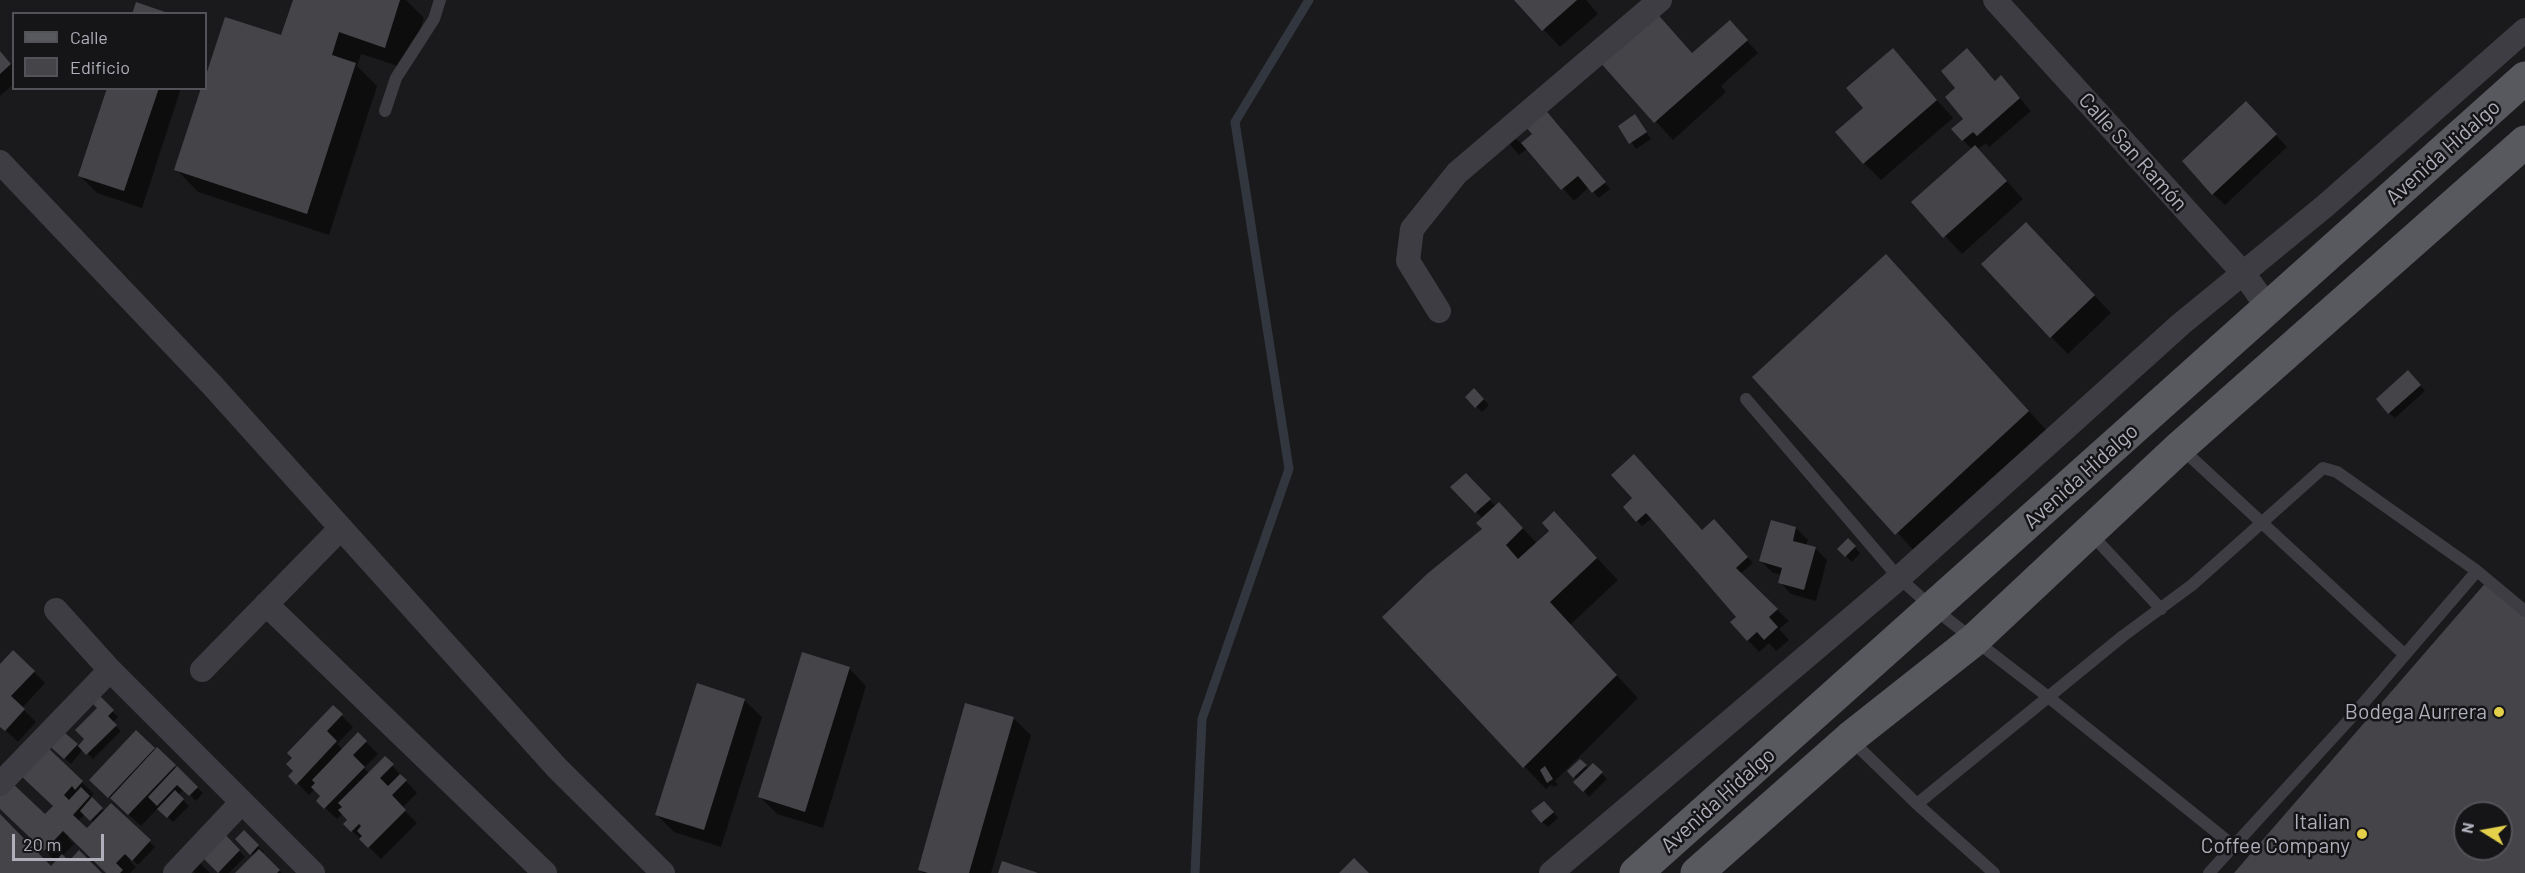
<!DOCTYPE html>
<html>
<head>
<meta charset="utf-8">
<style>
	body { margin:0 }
	#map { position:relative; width:2525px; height:873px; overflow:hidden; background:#1a1a1c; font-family:Barlow,sans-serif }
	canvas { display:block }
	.legend { position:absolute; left:12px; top:12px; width:195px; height:78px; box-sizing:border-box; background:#151517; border:2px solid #525358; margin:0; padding:8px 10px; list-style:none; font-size:18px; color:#aeafba }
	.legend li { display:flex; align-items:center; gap:12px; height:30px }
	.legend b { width:30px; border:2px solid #525358 }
	.north { position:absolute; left:2453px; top:801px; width:60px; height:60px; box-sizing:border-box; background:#151517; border:2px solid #525358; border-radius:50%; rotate:281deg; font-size:16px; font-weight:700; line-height:24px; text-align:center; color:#aeafba }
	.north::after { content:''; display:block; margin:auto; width:21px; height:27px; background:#e4d04a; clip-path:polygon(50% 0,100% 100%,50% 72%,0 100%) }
	.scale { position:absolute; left:12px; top:834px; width:92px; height:27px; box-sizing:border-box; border:3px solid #aeafba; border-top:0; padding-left:8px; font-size:18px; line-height:21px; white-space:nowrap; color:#aeafba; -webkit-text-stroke:4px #151517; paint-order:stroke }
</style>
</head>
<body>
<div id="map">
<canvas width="2525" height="873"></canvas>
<ul class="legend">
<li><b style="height:8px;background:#58585f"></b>Calle</li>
<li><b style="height:16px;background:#454449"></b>Edificio</li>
</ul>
<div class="north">N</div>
<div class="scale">20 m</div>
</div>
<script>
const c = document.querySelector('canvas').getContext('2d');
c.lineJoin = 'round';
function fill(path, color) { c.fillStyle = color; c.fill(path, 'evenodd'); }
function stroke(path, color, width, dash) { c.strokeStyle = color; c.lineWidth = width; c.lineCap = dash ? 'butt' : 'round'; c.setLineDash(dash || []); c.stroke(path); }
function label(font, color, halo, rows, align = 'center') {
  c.font = font + ' Barlow,sans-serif'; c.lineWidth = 5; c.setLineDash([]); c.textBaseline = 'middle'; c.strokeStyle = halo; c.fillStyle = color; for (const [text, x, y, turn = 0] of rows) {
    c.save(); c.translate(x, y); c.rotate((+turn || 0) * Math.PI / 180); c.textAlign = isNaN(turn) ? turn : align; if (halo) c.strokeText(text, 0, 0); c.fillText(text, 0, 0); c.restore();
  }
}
const shadow = new Path2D(`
	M295,0H406L424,18L407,69L361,54L357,66L377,86L329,235L198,192L176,169L206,88V79L226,18L282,37Z
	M1516,0H1586L1598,14L1560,47Z
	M1741,34L1758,53L1721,86L1726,92L1673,140L1600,60L1693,55Z
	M1893,50L1953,118L1881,180L1864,163L1865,108Z
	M0,51L14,67V84L0,96Z
	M1983,67L1996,82L2012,89L2031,111L1989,147L1986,143L1978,149L2023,199L1962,254L1913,202L1972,149L1963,140L1965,119Z
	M109,88H181L142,208L97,193L80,176Z
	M2258,115L2287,147L2225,205L2213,194Z
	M1635,116L1651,139L1636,149L1620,126Z
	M1534,134L1601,178L1610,189L1599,198L1589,187L1574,201L1528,148L1519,155L1509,143L1515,138L1522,144Z
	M2043,241L2111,313L2068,354L2051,337Z
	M1886,256L2050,434L1919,556L1754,377Z
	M2408,372L2425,391L2395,418L2389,413Z
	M1474,390L1489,405L1482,412L1467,397Z
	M1466,475L1496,507L1521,526L1537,544L1551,531L1554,513L1618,580L1570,625L1638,698L1555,781L1558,785L1554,787L1551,785L1546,789L1525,767L1384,617L1484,529L1483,519L1452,487Z
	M1632,500L1703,531L1719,526L1753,563L1740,574L1789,621L1779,629L1789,640L1776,651L1769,643L1759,652L1748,640L1738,618L1652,518L1642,526L1637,521Z
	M1796,528L1808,540L1806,546L1815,548L1827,560L1816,601L1791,594L1780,582L1782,575L1773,573L1761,561Z
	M1848,540L1860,553L1852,562L1839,549Z
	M0,666L34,672L45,683L22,708L36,722L18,742L0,725Z
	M849,668L866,686L823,828L777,814L760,797Z
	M94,693L118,717L112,723L121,731L93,759L83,749L71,764L52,747L58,729L79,747L86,739L99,708Z
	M744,700L762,717L721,847L674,832L657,815Z
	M333,707L353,727L337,744L343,750L358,734L378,754L364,768L370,774L385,758L417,793L402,808L417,823L381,859L345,824L349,820L343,813L337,819L318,801L322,796L315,789L309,795L290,776Z
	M1013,718L1031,735L991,873H923L919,870Z
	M136,732L203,793L196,801L184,789L178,795L189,806L173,822L158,808L141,826L91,780Z
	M44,746L94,794L90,798L105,812L111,805L155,847L138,865L132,859L130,861L136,867L130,873H108L70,836L68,838L74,844L62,856L69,863L100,873H0V816L51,868L57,862L0,807V796L45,816L55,806ZM85,814L94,823L87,830L78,821Z
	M1580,761L1589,769L1593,765L1607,779L1589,797L1576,782L1578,780L1569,771Z
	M1550,808L1558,818L1548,827L1542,822Z
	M221,832L245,857L229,873H220L200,853Z
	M244,832L264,852L262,854L282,873H237L254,856L237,839Z
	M198,861L210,873H195L191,869Z`);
const stream = new Path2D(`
	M1195,873L1202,719L1289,469L1235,122L1309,0`);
const building = new Path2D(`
	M293,0H400L385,48L339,32L332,55L356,63L307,214L174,170L201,88H206V75L225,17L281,35Z
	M1514,0H1577L1542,31Z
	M136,2L168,13V14H132Z
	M1654,10L1692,53L1730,20L1748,40L1654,123L1598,60Z
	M1893,48L1937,100L1863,164L1835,132L1863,108L1846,88Z
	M1967,48L1995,81L2001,75L2020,98L1977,136L1973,132L1962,141L1951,129L1963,119L1945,97L1955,88L1941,71Z
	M0,51L11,64L0,74Z
	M107,88H159L124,191L78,176Z
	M2246,101L2277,134L2212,195L2182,161Z
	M1543,107L1606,182L1592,193L1578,176L1561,190L1521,143L1532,134L1523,124Z
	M1635,114L1647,132L1629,144L1618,126Z
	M1975,145L2007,181L1943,238L1911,202Z
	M2026,222L2095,295L2050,338L1981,264Z
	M1886,254L2029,411L1895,535L1752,377Z
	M2408,370L2421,385L2388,414L2376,399Z
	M1474,388L1484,399L1475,408L1465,397Z
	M1634,454L1702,530L1714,519L1748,557L1736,568L1778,609L1769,617L1778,627L1764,640L1757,632L1747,641L1730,622L1736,617L1656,524L1646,513L1636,522L1623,507L1632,498L1611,475Z
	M1466,473L1491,499L1475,513L1450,487Z
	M1499,502L1523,528L1506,545L1518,559L1549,531L1542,523L1554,511L1597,558L1550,602L1617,675L1523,768L1382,617L1427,574L1482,529L1476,523Z
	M1771,520L1796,527L1793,541L1816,547L1804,590L1778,583L1782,568L1759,561Z
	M1848,538L1856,546L1845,557L1837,549Z
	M2488,580L2525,611V873H2234ZM2465,813H2501V849H2465Z
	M13,650L35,671L11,696L25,709L5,731L0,727V664Z
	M802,652L850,667L805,812L758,797Z
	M697,683L745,699L704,830L655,815Z
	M95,691L114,710L108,716L117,725L86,755L78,746L84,739L75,730L97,708L87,698Z
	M965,703L1014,717L969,873H928L918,870Z
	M333,705L343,714L327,731L337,741L296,785L288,776L293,771L286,764L292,758L287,753Z
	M58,727L78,744L64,759L45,742Z
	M136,730L155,748L108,798L89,780Z
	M358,732L367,741L353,755L365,767L324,809L316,801L320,796L311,787L315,783L312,780Z
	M44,744L83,781L75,790L72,786L64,795L69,800L81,787L90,796L73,815L87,828L111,803L151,840L132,861L125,854L116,863L123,870L120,873H106L63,831L44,851L0,809V794L11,782L45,814L53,806L20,775Z
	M157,747L176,765L128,815L110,798Z
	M385,756L394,764L380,778L388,786L400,774L407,780L392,795L406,810L368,848L359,839L362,836L357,831L361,826L359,824L351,832L343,824L347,820L338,810L342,807L338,803Z
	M1580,759L1587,765L1573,778L1567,771Z
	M1593,763L1603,772L1583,792L1573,782Z
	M177,766L198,787L189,796L177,785L157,806L148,797Z
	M1545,766L1553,779L1547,783L1540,770Z
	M175,790L184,799L167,818L157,809Z
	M92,797L103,808L90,821L80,811Z
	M1544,801L1554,812L1541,823L1531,811Z
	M0,814L51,866L62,854L69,861L79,850L102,873H0Z
	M221,830L240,850L218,873L198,853Z
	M244,830L259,845L250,855L235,839Z
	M259,849L280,870L277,873H235Z
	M1354,858L1369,873H1339Z
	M1002,861L1038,873H998Z`);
const service = new Path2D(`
	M385,111L396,78L434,19L440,0
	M1746,399L1899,578L1933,608L2047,696L2235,847
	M2181,448L2405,655
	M2090,533L2161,609
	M2477,571L2525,611
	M1850,739L1917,804L1994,873
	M1917,804L2123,636L2192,585L2323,468L2337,472L2477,571L2348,721L2209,873`);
const minor = new Path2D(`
	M1995,0L2244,274L2268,308
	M0,162L213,386L557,768L663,873
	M1439,311L1408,261L1412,229L1457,173L1660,0
	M266,604L545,873
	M56,610L110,670L313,873
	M202,670L340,529
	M0,784L110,670
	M175,873L241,803
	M1551,873L1899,578L2181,324L2325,206L2525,30`);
const primary = new Path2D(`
	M1636,873L2525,78
	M1697,873L1850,738L1974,640L2180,447L2525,142`);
const markers = [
	[2499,712,6,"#e4d04a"],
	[2362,834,6,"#e4d04a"]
];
const streetNames = [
	["Calle San Ramón",2133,152,48],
	["Avenida Hidalgo",2443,152,-42],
	["Avenida Hidalgo",2081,476,-42],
	["Avenida Hidalgo",1718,800,-42]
];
const poiNames = [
	["Bodega Aurrera",2487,712],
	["Italian",2350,822],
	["Coffee Company",2350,846]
];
fill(shadow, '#0007');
stroke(stream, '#31363f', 9);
fill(building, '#454449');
stroke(service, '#3e3d43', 12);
stroke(minor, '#3e3d43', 24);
stroke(primary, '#58585f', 33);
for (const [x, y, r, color] of markers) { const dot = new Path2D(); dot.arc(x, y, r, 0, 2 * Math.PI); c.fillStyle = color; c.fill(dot); stroke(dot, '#151517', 2); }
label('21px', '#aeafba', '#151517', streetNames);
label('21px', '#aeafba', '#151517', poiNames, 'right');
</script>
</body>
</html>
